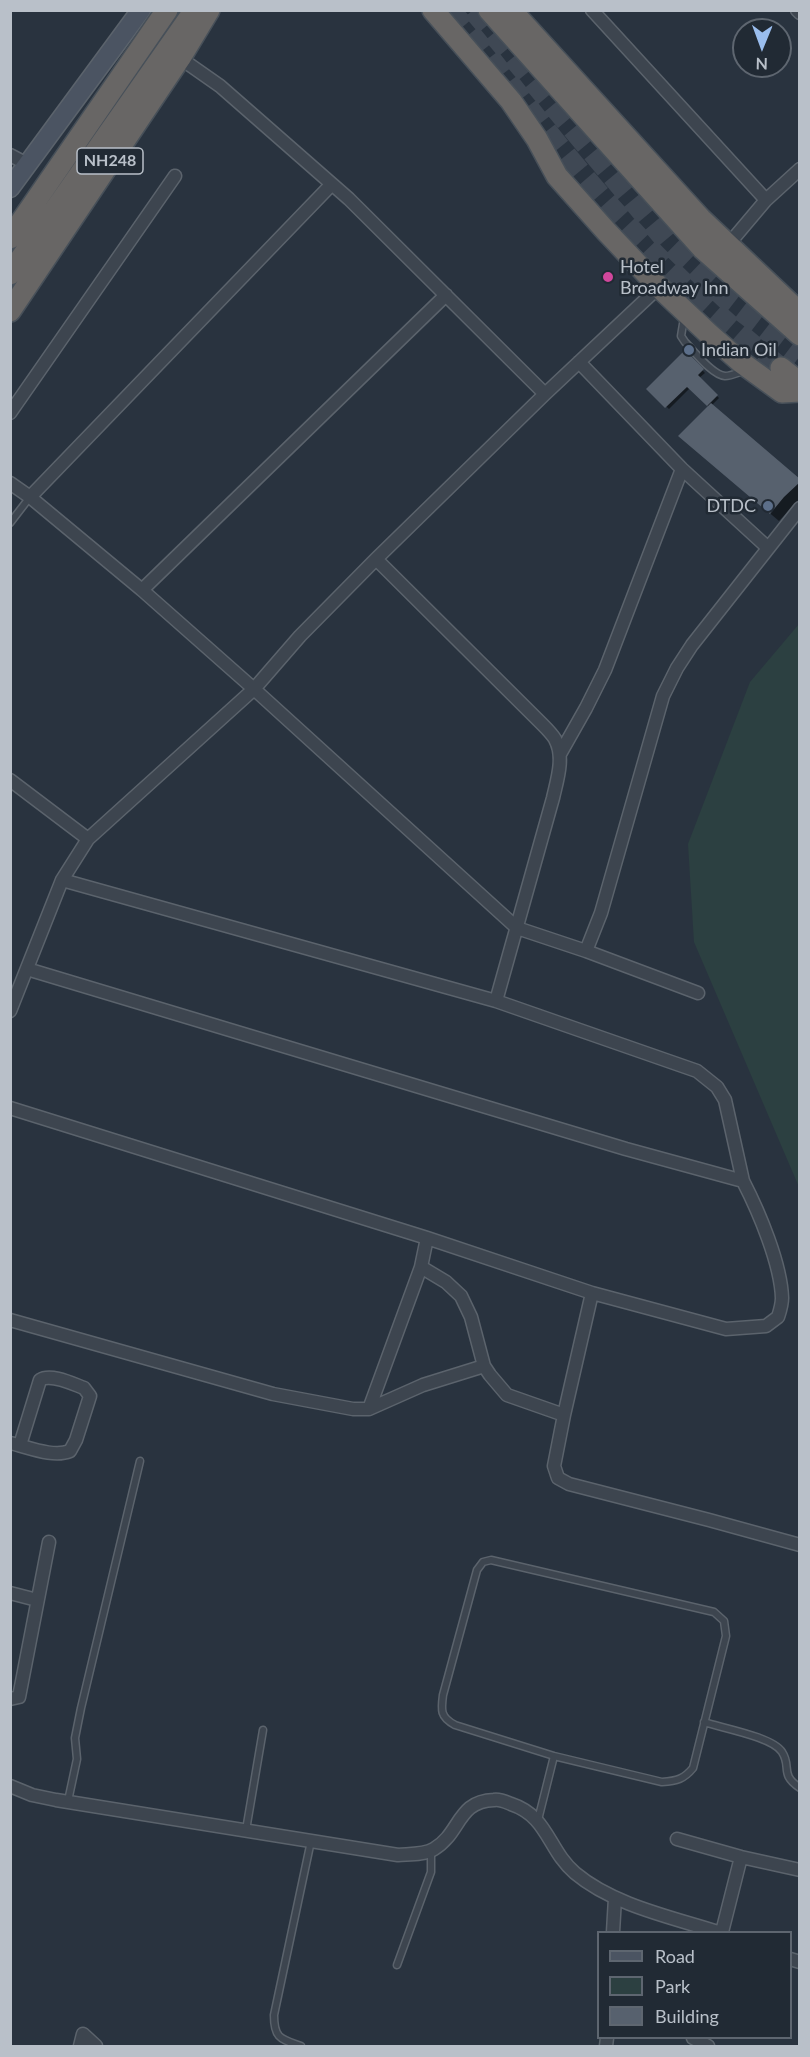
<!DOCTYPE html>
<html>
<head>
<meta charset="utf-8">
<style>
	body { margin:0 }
	#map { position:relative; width:810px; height:2057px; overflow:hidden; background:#29333f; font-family:Lato,sans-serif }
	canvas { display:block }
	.frame { position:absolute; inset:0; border:12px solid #b9c0c9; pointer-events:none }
	.legend { position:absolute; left:597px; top:1931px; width:195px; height:108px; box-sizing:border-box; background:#212a34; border:2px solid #5e6670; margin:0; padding:8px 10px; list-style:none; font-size:18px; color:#b9c0c9 }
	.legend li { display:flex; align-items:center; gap:12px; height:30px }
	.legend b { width:30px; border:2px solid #5e6670 }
	.north { position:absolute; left:732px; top:18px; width:60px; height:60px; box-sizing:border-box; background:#212a34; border:2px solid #5e6670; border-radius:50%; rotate:181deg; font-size:16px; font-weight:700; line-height:24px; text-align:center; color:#b9c0c9 }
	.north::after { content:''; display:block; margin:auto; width:21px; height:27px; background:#9abdee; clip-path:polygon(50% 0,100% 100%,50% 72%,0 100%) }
</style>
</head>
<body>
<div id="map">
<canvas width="810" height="2057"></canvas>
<div class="frame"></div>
<ul class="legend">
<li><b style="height:8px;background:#4b5462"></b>Road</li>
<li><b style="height:16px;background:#2c4041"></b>Park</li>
<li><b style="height:16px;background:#57616e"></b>Building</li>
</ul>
<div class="north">N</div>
</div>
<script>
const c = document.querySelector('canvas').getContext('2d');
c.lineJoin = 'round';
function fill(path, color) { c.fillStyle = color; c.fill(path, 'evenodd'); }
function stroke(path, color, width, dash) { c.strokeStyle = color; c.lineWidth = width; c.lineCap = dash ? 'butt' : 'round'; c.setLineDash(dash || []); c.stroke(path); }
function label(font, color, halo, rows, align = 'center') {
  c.font = font + ' Lato,sans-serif'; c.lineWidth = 5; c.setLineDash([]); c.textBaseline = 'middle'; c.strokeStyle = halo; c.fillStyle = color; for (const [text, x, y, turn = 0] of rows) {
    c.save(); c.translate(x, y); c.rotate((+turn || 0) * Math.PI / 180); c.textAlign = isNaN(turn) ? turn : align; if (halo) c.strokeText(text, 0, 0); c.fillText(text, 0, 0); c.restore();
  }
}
const green = new Path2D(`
	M799,624V1187L694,942L688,844L750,682Z`);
const shadow = new Path2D(`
	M685,352L705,373L699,378L719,398L712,405L800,481V498L779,521L739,487L709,407L690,388L669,409L648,389Z`);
const building = new Path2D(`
	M685,350L704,369L698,375L718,395L707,406L687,387L665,408L646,389Z
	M711,403L800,479V482L784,497L770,514L678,436Z`);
const trunkTunnel = new Path2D(`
	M450,10C492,57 527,108 567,156C631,234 702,305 781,368
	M473,10L669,244L726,299L800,356`);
const service = new Path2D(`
	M684,318L681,336L685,342C694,351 712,375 725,376C731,376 737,373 743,371
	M10,523L30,497
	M491,1560L714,1612L724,1621L726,1636L693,1768C684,1779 677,1781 662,1782L554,1756L455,1725C440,1717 441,1710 443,1695L477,1570L483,1562Z
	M704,1722C722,1728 773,1737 782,1752C792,1767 779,1774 800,1788
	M68,1801L77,1759L75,1738L81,1708L140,1461
	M538,1820L554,1756
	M246,1830L263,1730
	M397,1965L431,1872V1851
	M301,2046C281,2039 274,2039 274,2015L311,1841`);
const minor = new Path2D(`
	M592,10L766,200
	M797,10L800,13
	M180,58L220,86L349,199L545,394
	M10,155L27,164
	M728,245L766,200L800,169
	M579,362L682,469L767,547
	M10,413L175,176
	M10,483L30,497L142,590L254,689L517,928L586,951L601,913L663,696L677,668L692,645L800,508
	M30,497L332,184
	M376,559L542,724C546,728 552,734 555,739C565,757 557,780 553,798L496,1001
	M142,590L446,295
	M560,754L586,708L605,670L682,469
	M10,780L88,839
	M62,880L496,1001L697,1071L717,1087L725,1100L743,1181
	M586,951L698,993
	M10,1011L62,880L88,839L254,689L300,636L376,559L545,394L659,287
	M10,1108L427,1238L592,1293L726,1329L766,1326L778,1317C780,1311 782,1305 782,1298C781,1264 759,1212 743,1181L626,1149L27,969
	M421,1267L446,1282L461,1296L471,1317L484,1366L490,1375L507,1395L564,1415L554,1466L558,1478L569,1484L709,1520L800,1545
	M10,1320L273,1394L353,1409H369L423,1385L484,1366
	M369,1409L421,1267L427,1238
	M564,1415L592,1293
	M10,1443C28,1447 53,1458 70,1451L76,1440L90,1396L84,1388C73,1384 51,1373 40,1380L20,1445
	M10,1593L37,1600
	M10,1699L19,1697L49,1542
	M10,1786L32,1795L56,1800L398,1855C409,1854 424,1855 434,1849C461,1833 457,1801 494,1800C500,1799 506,1802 511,1804C548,1816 548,1850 575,1873C613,1905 671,1917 718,1932
	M677,1839L741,1857L800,1870
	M613,1932L615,1898
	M722,1932L741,1857
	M790,1959L800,1962
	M693,2038L708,2046
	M80,2046L83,2034L96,2046
	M606,2046L607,2038`);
const secondary = new Path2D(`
	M10,188L141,10`);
const trunk = new Path2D(`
	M433,10L511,101L537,139L557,176L606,231L659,287L709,334L742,363L782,392L800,391
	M489,10L703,249L800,335
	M511,10L701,219L800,313
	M10,238L167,10
	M10,274L190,17
	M10,311L180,58L209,10
	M781,368L800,383`);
const markers = [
	[608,277,6,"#d1479c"],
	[689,350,6,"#5c6f8a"],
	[768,506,6,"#5c6f8a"]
];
const shields = [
	[110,161,66]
];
const shieldNames = [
	["NH248",110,161]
];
const poiNames = [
	["Hotel",620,267],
	["Broadway Inn",620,288],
	["Indian Oil",701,350],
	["DTDC",756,506,"right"]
];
fill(green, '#2c4041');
fill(shadow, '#0007');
fill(building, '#57616e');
stroke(trunkTunnel, '#3f4854', 21, [21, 10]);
stroke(service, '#5b636c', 9);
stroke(minor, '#5b636c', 15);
stroke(secondary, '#5b636c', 21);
stroke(trunk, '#475059', 24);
stroke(service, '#3d454f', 6);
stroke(minor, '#3d454f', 12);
stroke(secondary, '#4b5462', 18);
stroke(trunk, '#686665', 21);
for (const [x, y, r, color] of markers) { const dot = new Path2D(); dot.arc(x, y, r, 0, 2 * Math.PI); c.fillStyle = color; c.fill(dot); stroke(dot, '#212a34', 2); }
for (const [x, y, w] of shields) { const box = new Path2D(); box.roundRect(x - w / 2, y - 13, w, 26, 4.5); c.fillStyle = '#212a34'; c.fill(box); stroke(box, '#b9c0c9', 1.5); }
label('bold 16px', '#b9c0c9', null, shieldNames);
label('18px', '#b9c0c9', '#212a34', poiNames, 'left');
</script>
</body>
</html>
